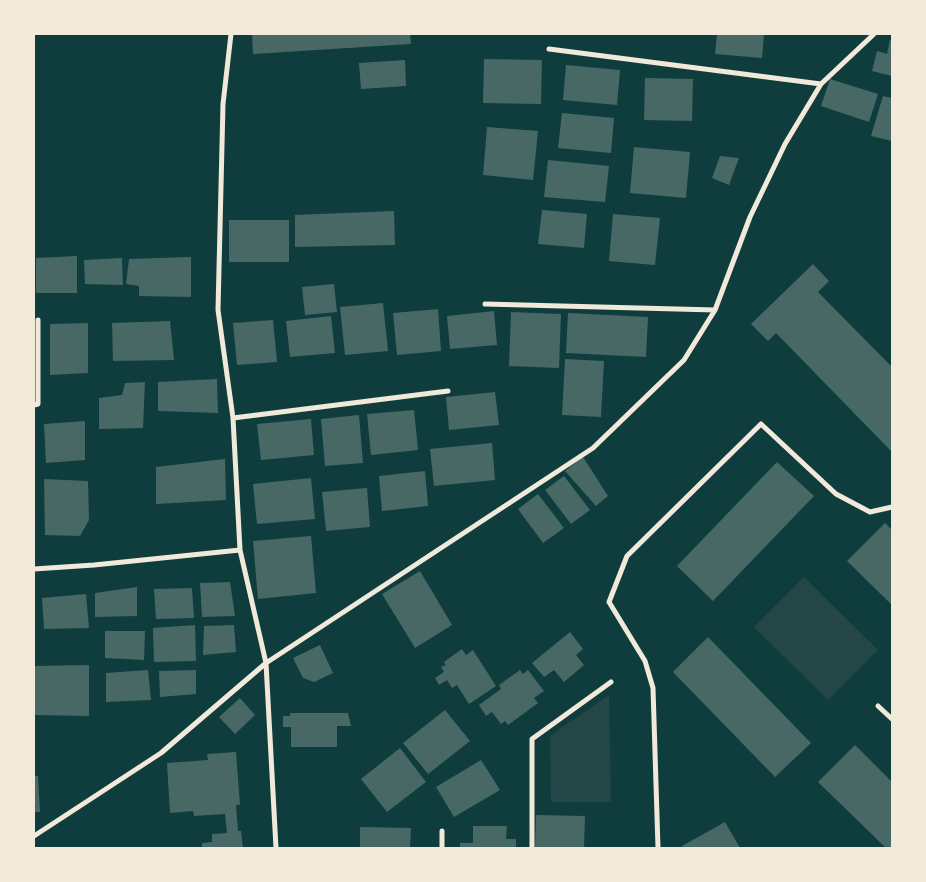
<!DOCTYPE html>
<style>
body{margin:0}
#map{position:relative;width:926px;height:882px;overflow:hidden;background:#0f3d3e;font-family:Inter,sans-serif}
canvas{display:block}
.frame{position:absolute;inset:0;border:35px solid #f1e9da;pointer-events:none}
</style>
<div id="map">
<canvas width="926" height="882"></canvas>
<div class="frame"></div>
</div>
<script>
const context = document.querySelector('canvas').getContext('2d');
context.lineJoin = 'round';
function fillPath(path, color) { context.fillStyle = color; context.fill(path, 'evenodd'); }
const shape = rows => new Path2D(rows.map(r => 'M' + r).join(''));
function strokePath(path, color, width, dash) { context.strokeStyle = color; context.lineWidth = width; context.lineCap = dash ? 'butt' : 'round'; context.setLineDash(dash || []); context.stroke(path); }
const green = shape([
 [804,577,878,650,828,700,754,627],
 [609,695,611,802,551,802,550,736]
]);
const building = shape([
 [252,34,410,34,411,44,253,54],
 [717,34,764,34,762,58,715,54],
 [890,40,892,40,892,76,872,71,877,51,887,54],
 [484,59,542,60,541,104,483,103],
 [405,60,406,86,361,89,359,63],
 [566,65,620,70,617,105,563,100],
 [645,78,693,79,692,121,644,120],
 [830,79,878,94,869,122,821,106],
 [883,96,892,98,892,141,871,136],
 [562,113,614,118,611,153,558,148],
 [487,127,538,131,533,180,483,175],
 [634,147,690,152,686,198,630,193],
 [720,156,739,158,729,185,712,178],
 [548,160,609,166,605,202,544,197],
 [542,210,587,214,584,248,538,244],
 [394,211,395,245,295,247,295,215],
 [613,214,660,218,655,265,609,261],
 [229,220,289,220,289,262,229,262],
 [77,256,77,293,36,293,36,258],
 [191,257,191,297,139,296,139,286,126,284,129,259],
 [122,258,123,285,85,284,84,260],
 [813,264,829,281,818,292,892,367,892,452,776,333,768,341,751,324],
 [334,284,337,312,305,315,302,287],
 [383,303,388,351,345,355,340,307],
 [438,309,441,351,397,355,393,313],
 [494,311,497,345,450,349,447,316],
 [511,312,561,314,559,368,509,366],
 [568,313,648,317,646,357,566,353],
 [331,316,335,353,290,357,286,321],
 [273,320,277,362,237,365,233,323],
 [170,321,174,360,113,361,112,323],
 [88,323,88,373,50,375,50,324],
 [565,359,604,361,601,417,562,415],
 [217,379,218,413,158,411,158,382],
 [145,382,143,428,99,429,99,398,122,395,125,383],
 [495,392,499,425,449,430,446,397],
 [414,410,418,450,371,455,367,414],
 [359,415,363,463,325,466,321,419],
 [311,419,314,455,261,460,257,424],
 [85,421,85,460,46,463,44,424],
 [492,443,495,480,434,486,430,449],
 [583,457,608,496,596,506,565,471],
 [225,459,226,500,156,504,156,467],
 [777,462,814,496,713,601,677,566],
 [425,471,428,506,382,511,379,476],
 [564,476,590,510,571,524,545,490],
 [311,478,315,519,257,524,253,484],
 [44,479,88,481,89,520,80,536,45,535],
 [367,488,370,527,326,531,322,492],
 [538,494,564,528,543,543,518,509],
 [885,523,892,530,892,605,847,561],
 [311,536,316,593,258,599,253,541],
 [420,571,452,625,415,648,382,594],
 [230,582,235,616,202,617,200,583],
 [137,587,137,616,95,617,95,593],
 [192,588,194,618,156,619,154,589],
 [86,594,89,628,44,629,42,598],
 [195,625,196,661,154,662,153,628],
 [234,625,236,652,203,655,204,626],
 [105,631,145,631,144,660,105,658],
 [570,632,583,649,576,655,584,665,564,682,554,670,544,677,532,663],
 [708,637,811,743,775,777,673,672],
 [320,645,333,673,314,682,303,678,293,658],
 [462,649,466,655,473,650,496,686,469,704,457,685,452,688,447,680,439,685,435,678,444,672,441,667,446,665,444,662],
 [89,665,89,716,34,715,34,666],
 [148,670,151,700,106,702,106,673],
 [196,670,196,694,160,697,159,671],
 [520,670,523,674,528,670,544,691,534,698,538,703,508,725,505,721,501,724,492,712,486,716,479,705,501,689,499,685],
 [240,698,255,715,235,734,219,717],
 [445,710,470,741,428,774,403,743],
 [290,713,348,713,351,726,337,726,337,747,291,747,291,727,283,727,283,716,290,716],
 [855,745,892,782,892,848,886,848,818,782],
 [400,748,426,782,387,812,361,779],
 [236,752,240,805,236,805,238,831,241,831,243,848,202,848,202,843,212,842,212,834,227,833,225,814,194,816,193,811,170,813,167,763,208,760,207,754],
 [481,760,500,790,454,817,436,787],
 [34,776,38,776,40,812,34,812],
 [536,815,585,816,584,848,535,848],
 [725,822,740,848,683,848,682,846],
 [473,826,507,826,506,839,516,839,516,848,460,848,460,843,473,843],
 [360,827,411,828,410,848,360,848]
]);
const minor = shape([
 [231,34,223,104,218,310,233,418],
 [549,49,821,84],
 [485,304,715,310],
 [34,405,38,404,38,320],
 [240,550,266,663,276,848],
 [34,569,94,565,240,550,233,418,448,391],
 [878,706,892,719],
 [34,836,161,753,266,663,593,448,684,360,715,310,750,217,785,144,821,84,874,34],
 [442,848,442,831],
 [532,848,532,739,611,682],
 [658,848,653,688,645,661,609,602,627,556,761,424,836,494,870,512,892,507]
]);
fillPath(green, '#244646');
fillPath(building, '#486865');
strokePath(minor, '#f1e9da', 5);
</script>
